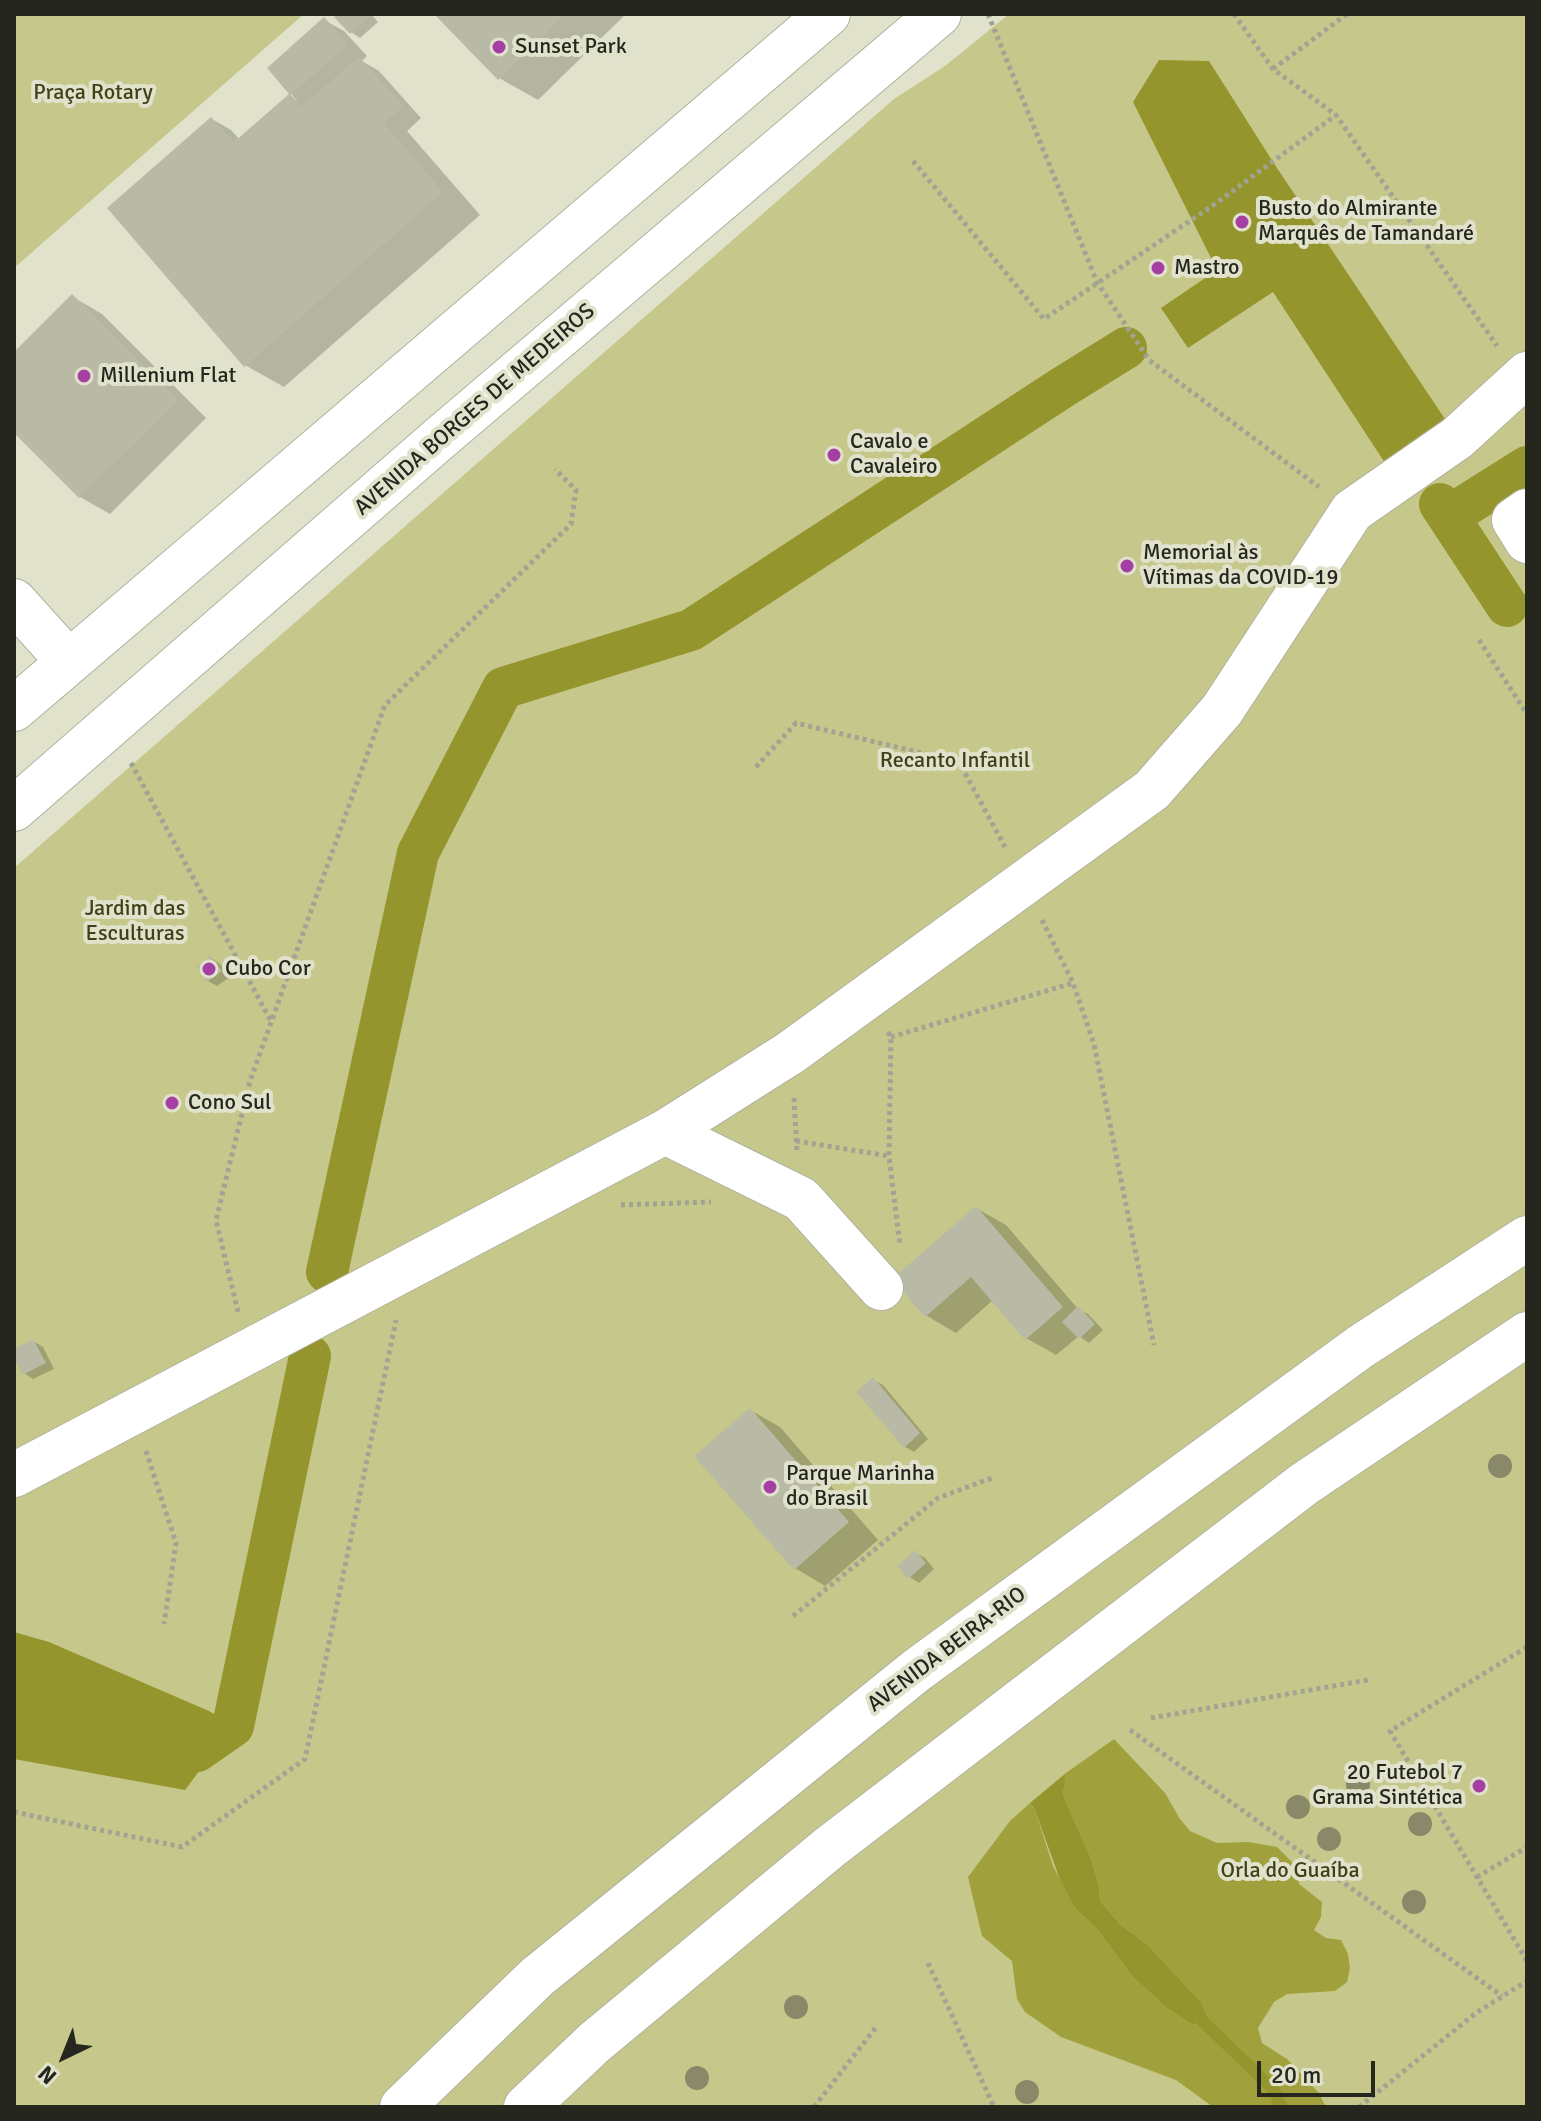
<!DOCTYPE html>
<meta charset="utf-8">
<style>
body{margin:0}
#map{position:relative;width:1541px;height:2121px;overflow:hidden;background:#e1e2cc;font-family:Signika,sans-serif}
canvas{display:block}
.frame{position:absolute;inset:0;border:16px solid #25261e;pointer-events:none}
.north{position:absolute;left:24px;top:2017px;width:80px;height:80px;-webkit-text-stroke:6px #e1e2cc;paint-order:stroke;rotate:223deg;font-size:22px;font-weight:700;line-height:32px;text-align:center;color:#25261e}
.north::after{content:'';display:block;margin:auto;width:28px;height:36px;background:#25261e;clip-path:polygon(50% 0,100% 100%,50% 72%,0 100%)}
.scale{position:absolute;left:1257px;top:2061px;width:118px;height:36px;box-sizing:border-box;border:4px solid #25261e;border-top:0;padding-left:10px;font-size:24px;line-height:28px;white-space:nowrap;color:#25261e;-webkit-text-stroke:6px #e1e2cc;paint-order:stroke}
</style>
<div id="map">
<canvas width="1541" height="2121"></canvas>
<div class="frame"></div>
<div class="north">N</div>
<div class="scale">20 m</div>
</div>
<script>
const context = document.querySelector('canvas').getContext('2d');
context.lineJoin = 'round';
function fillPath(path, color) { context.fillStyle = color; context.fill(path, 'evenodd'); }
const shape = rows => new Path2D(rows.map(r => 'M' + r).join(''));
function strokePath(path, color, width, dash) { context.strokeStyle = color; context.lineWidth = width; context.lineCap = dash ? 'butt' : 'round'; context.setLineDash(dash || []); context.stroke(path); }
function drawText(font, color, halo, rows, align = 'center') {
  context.font = font + ' Signika,sans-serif'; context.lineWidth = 8; context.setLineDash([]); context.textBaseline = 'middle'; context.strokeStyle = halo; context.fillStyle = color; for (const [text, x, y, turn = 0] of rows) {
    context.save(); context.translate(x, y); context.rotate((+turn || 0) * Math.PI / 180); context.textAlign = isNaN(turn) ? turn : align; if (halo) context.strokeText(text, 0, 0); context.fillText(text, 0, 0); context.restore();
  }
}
const green = shape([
 [14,14,304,14,14,268],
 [1009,14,1527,14,1527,2107,14,2107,14,868,894,99,945,66]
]);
const forest = shape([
 [1114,1739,1165,1793,1180,1819,1190,1831,1217,1843,1248,1842,1277,1847,1298,1868,1299,1884,1322,1902,1321,1917,1314,1930,1326,1938,1341,1940,1348,1954,1350,1968,1347,1982,1335,1991,1287,1994,1274,2002,1258,2028,1262,2043,1287,2059,1318,2092,1326,2107,1213,2107,1176,2080,1061,2037,1025,2012,1017,1999,1012,1961,982,1936,968,1877,1010,1821,1030,1803,1035,1810,1053,1866,1074,1907,1096,1928,1133,1977,1167,2008,1193,2025,1207,2018,1202,2003,1147,1944,1121,1925,1100,1901,1099,1886,1090,1856,1063,1795,1066,1773]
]);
const water = shape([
 [1159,60,1209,61,1275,165,1449,425,1387,466,1273,292,1188,348,1161,308,1217,270,1133,102],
 [14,1632,49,1642,209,1711,233,1726,185,1790,14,1759],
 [1066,1773,1063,1795,1090,1856,1099,1886,1100,1901,1121,1925,1147,1944,1202,2003,1207,2017,1193,2025,1167,2008,1133,1977,1096,1928,1074,1907,1060,1880,1035,1810,1030,1803]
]);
const shadow = shape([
 [340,14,371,14,378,22,360,38,351,32],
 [437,14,626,14,538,100,499,78],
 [324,20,344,31,367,56,362,61,379,71,421,118,407,131,480,215,284,387,245,365,212,119,231,130,240,140,290,96,297,101,270,68],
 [73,297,102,314,206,418,110,514,80,497,14,430,14,355],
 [211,958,220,964,230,977,217,986,208,981],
 [976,1208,1006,1225,1078,1309,1088,1314,1103,1330,1089,1343,1079,1336,1056,1355,1026,1338,993,1300,956,1333,927,1316,894,1279],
 [33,1341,43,1347,54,1369,33,1379,24,1373,14,1354,14,1351],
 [873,1380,883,1385,928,1439,914,1452,905,1447],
 [750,1410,780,1427,878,1540,825,1586,795,1568],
 [915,1552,925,1558,934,1569,919,1583,910,1577]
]);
const stream = shape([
 [1190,2009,1274,2090,1281,2107]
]);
const canal = shape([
 [1440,504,1507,606],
 [1449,516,1527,467],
 [327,1272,418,853,503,688,691,630,1063,387,1126,348],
 [184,1747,197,1751,233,1726,310,1356]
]);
const building = shape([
 [337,14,368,14,370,16,350,34,334,17],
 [434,14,565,14,498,80],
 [324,17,348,44,291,95,301,107,359,57,403,106,384,123,443,192,244,367,107,208,211,117,234,142,289,94,267,68],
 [72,294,178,400,79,498,14,433,14,352],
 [210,956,222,971,207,982,196,967],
 [976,1206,1063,1307,1025,1340,971,1277,925,1317,892,1279],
 [1078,1306,1095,1324,1079,1339,1062,1322],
 [33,1339,46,1363,22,1375,14,1358,14,1349],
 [873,1377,920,1433,904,1448,856,1392],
 [750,1408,849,1522,794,1570,694,1456],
 [915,1550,926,1563,908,1579,897,1566]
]);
const path = shape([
 [988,14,1097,282,1149,360,1319,487],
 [1234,14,1273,69,1336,115,1497,346],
 [1273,69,1347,14],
 [913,161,1044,319,1215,204,1336,115],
 [1479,640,1527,714],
 [131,763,271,1021],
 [756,767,796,723,959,762,1005,847],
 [1042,920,1073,983,1094,1044,1154,1345],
 [888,1032,891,1037,889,1156,900,1245],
 [891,1037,1073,983],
 [794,1098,797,1152],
 [796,1141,889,1156],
 [621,1205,711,1202],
 [238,1312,216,1220,250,1081,385,705,571,524,576,490,555,469],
 [146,1451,176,1543,164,1624],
 [793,1616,938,1498,992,1478],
 [1527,1647,1390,1731,1527,1961],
 [1151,1718,1368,1680],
 [1130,1730,1502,1996],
 [14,1812,182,1847,305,1759,396,1320],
 [1477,1877,1527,1847],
 [928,1963,994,2107],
 [814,2107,877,2026],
 [1359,2107,1476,2013,1527,1981]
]);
const minor = shape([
 [1527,511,1514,520,1527,541],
 [14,601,68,661],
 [665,1132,801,1199,881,1288],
 [14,1475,665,1132,790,1053,1152,790,1222,710,1352,511,1457,438,1527,374]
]);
const major = shape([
 [14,709,828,14],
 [14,809,440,438,939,14],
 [402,2107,537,1977,917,1670,1360,1347,1527,1238],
 [526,2107,595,2042,830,1847,1304,1484,1527,1334]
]);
const trees = [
 [1500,1466],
 [1358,1785],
 [1298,1807],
 [1420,1824],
 [1329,1839],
 [1414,1902],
 [796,2007],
 [697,2078],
 [1027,2092]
];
const markers = [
 [499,47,8,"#a53fa3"],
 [1242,222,8,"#a53fa3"],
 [1158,268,8,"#a53fa3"],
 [84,376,8,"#a53fa3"],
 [834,455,8,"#a53fa3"],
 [1127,566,8,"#a53fa3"],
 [209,969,8,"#a53fa3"],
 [172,1103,8,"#a53fa3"],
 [770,1487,8,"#a53fa3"],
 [1479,1786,8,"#a53fa3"]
];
const poiNames = [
 ["Sunset Park",515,47],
 ["Busto do Almirante",1258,209],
 ["Marquês de Tamandaré",1258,234],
 ["Mastro",1174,268],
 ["Millenium Flat",100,376],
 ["Cavalo e",850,442],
 ["Cavaleiro",850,467],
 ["Memorial às",1143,553],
 ["Vítimas da COVID-19",1143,578],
 ["Cubo Cor",225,969],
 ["Cono Sul",188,1103],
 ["Parque Marinha",786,1474],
 ["do Brasil",786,1499],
 ["20 Futebol 7",1463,1773,"right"],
 ["Grama Sintética",1463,1798,"right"]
];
const parkNames = [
 ["Praça Rotary",93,93],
 ["Recanto Infantil",955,761],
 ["Jardim das",135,909],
 ["Esculturas",135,934],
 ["Orla do Guaíba",1290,1871]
];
const streetNames = [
 ["AVENIDA BORGES DE MEDEIROS",475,410,-41],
 ["AVENIDA BEIRA-RIO",947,1650,-37]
];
fillPath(green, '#c6c88b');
fillPath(forest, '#a0a13c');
fillPath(water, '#95952e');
fillPath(shadow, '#0003');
strokePath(stream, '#95952e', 12);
strokePath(canal, '#95952e', 42);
fillPath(building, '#b9baa5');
strokePath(minor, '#b1b29d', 46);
strokePath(major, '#b1b29d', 46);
strokePath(path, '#a2a392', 5, [4, 4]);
strokePath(minor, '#fff', 44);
strokePath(major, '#fff', 44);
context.fillStyle = '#898969';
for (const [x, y] of trees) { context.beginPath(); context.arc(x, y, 12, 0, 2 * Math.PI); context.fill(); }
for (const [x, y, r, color] of markers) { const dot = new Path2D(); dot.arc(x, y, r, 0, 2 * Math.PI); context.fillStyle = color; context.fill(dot); strokePath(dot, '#e1e2cc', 3); }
drawText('22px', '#25261e', '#e1e2cc', poiNames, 'left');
drawText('22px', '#414118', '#e1e2cc', parkNames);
drawText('22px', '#25261e', '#e1e2cc', streetNames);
</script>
